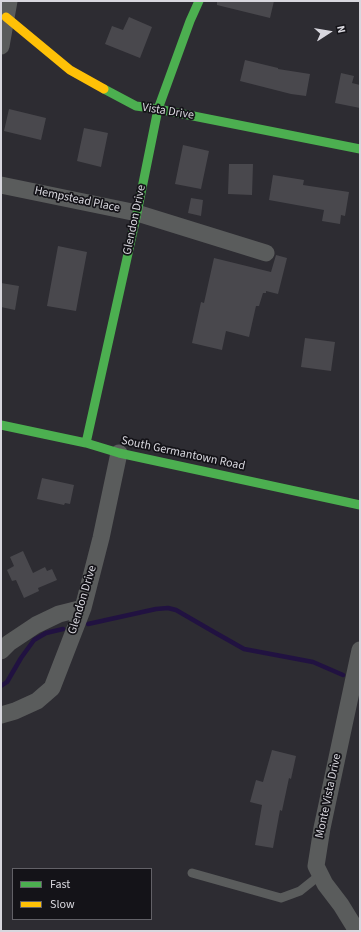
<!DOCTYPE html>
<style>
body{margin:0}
#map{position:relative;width:361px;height:932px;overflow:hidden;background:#2d2c32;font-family:"Source Sans 3",sans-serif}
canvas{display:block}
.frame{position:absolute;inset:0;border:2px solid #d8d7de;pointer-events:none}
.legend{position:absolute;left:12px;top:868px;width:140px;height:52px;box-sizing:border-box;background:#141318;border:1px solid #626167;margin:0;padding:5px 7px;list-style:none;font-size:12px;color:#d8d7de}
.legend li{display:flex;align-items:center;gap:8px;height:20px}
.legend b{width:20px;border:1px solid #626167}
.north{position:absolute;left:309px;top:12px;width:40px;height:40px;-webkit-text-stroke:3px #141318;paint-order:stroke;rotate:78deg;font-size:11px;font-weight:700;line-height:16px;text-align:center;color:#d8d7de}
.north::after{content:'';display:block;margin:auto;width:14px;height:18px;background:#d8d7de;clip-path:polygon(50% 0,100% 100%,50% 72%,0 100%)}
</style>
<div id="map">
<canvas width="361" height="932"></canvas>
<div class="frame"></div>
<ul class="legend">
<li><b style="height:5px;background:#4caf50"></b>Fast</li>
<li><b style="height:5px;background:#ffc107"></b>Slow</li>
</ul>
<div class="north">N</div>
</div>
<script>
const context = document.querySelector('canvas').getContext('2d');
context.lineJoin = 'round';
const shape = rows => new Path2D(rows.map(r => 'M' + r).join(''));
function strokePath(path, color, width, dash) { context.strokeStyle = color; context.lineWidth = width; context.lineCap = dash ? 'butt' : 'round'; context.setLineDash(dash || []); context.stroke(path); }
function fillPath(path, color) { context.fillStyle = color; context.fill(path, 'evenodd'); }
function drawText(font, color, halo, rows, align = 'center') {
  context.font = font + ' "Source Sans 3",sans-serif'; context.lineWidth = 3.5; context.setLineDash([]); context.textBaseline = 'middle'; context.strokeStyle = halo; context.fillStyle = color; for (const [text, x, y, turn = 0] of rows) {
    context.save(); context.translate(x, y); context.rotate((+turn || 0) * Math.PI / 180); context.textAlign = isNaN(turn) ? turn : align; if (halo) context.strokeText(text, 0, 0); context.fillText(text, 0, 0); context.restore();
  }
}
const stream = shape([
 [88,624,156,609,168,608,176,610,214,632,244,649,313,662,343,675],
 [1,686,7,682,21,658,34,640,46,633,63,629]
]);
const building = shape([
 [217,1,274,1,270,18,217,5],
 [129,17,152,27,140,58,105,44,112,26,123,30],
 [245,60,278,68,278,69,310,74,306,96,291,94,240,81],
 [341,73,354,76,352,83,360,85,360,108,335,103],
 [9,109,46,118,41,140,4,131],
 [84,128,108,133,101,167,77,161],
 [183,145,209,151,201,189,175,184],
 [229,164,253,164,252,195,228,194],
 [273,175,304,180,303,185,349,192,345,216,341,215,340,224,322,221,324,210,269,200],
 [191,198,203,200,201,216,188,213],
 [58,246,87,252,76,311,47,306],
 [276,255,287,258,278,294,266,291,266,293,263,293,259,306,256,306,249,337,226,331,222,350,192,343,201,302,204,303,214,258,271,272],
 [1,283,19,286,15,310,1,307],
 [305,338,335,342,331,371,301,367],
 [42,478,74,485,70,504,65,503,64,505,37,499],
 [23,551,33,573,45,567,47,571,52,569,57,580,38,588,39,591,24,598,16,580,12,581,7,570,14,566,10,557],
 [272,750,296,756,291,779,289,778,282,811,280,810,273,848,255,845,262,805,250,802,256,780,263,782]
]);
const lane = shape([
 [192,873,281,898,300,891,320,875]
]);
const street = shape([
 [1,46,9,1],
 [1,185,137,213,266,253],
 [1,651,9,643,36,625,59,614,83,608],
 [1,715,15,711,37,701,52,688,83,608,101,538,119,453],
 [357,931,341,905,325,884,316,866,322,828,360,650]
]);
const fast = shape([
 [104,89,136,106,158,109,360,149],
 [1,425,86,443,119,453,360,505],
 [86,443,137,213,158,109,190,21,199,1]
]);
const slow = shape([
 [6,17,70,70,104,89]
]);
const streetNames = [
 ["Vista Drive",168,112,9],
 ["Hempstead Place",77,200,12],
 ["Glendon Drive",135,220,-78],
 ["South Germantown Road",183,454,12],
 ["Glendon Drive",83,600,-73],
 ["Monte Vista Drive",329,796,-78]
];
strokePath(stream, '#211241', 4.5);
fillPath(building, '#49484d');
strokePath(lane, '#5a5c5c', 9);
strokePath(street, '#5a5c5c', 17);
strokePath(fast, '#4caf50', 9);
strokePath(slow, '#ffc107', 9);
drawText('12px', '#d8d7de', '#141318', streetNames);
</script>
